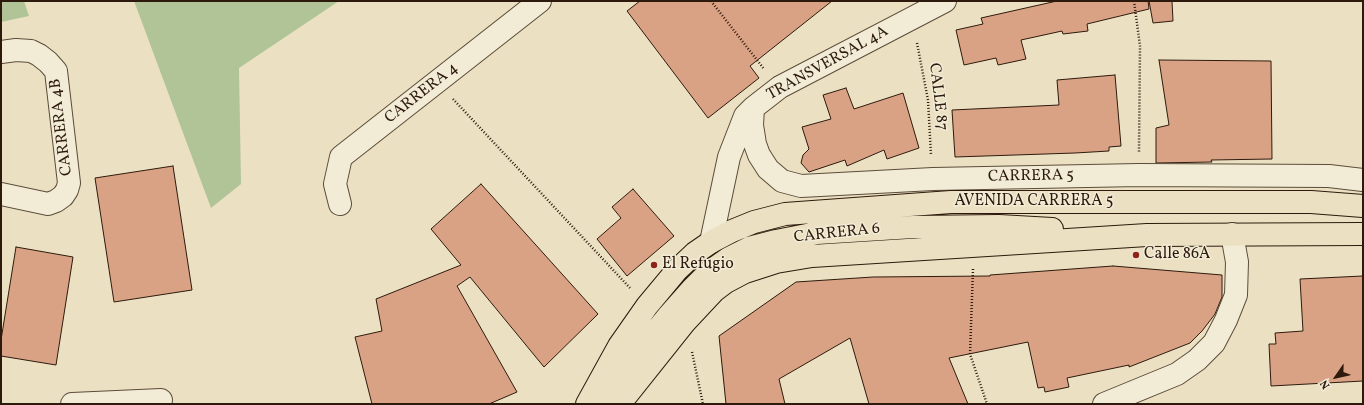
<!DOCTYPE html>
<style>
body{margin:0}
#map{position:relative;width:1364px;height:405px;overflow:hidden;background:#ebe1c2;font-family:Vollkorn,serif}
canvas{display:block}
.frame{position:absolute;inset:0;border:2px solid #2d1a0d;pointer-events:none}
.north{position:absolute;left:1316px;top:357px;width:40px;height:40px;-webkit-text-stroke:3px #f2ecd7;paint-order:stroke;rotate:236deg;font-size:11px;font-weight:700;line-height:16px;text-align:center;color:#2d1a0d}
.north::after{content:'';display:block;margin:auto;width:14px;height:18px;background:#2d1a0d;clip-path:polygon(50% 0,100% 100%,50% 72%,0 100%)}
</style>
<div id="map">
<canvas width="1364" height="405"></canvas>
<div class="frame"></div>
<div class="north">N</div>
</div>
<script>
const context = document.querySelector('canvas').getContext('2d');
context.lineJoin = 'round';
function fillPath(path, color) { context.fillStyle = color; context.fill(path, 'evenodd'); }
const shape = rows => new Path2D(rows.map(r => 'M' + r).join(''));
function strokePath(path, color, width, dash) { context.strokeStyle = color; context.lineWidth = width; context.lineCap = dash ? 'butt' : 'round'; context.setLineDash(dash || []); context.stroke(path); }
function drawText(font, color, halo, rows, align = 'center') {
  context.font = font + ' Vollkorn,serif'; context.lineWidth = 3; context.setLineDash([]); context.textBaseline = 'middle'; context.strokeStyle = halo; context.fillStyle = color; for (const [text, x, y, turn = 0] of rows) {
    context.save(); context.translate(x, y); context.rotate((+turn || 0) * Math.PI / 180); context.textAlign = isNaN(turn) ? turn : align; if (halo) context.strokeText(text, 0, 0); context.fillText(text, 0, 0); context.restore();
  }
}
const green = shape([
 [1,1,24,1,29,16,1,22],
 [134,1,339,1,239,68,241,184,211,208]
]);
const building = shape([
 [640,1,832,1,750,66,759,78,708,118,627,11,640,1],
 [1057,1,1148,1,1149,9,1087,24,1088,31,1063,34,1062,31,1021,40,1026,59,998,65,996,58,964,65,956,30,983,24,981,18,1057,1],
 [1149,1,1172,1,1173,21,1153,23,1149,1],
 [1159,60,1271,61,1272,159,1211,160,1212,162,1156,163,1156,128,1169,125,1159,60],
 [1115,75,1121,146,1109,147,1109,151,1075,153,955,157,952,110,1059,105,1057,80,1115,75],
 [846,88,854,109,903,93,919,148,887,159,884,150,847,166,845,160,809,172,801,163,803,155,809,149,802,127,831,119,823,95,846,88],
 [173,166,192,290,114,302,95,178,173,166],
 [481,184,598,314,544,367,470,277,457,286,517,392,489,404,372,404,355,337,382,331,376,299,461,265,431,229,481,184],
 [633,189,674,236,627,276,597,239,621,218,612,207,633,189],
 [16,247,73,257,56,365,1,356,1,340,16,247],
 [1113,266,1222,275,1222,297,1215,314,1202,331,1190,343,1129,367,1129,365,1067,378,1069,387,1045,392,1044,387,1038,388,1028,342,949,358,968,404,869,404,850,338,779,379,785,404,726,404,719,336,796,282,873,277,990,276,990,275,1113,266],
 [1363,276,1363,381,1271,386,1269,344,1276,344,1275,333,1303,331,1300,279,1363,276]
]);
const path = shape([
 [711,1,764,69],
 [1134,1,1140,46,1139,152],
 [917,43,928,100,931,155],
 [453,99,630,288],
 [973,269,970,354,987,404],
 [692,352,703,404]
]);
const minor = shape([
 [1,52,16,50,31,51,39,55,48,62,56,71,69,183,67,190,63,196,56,201,48,204,1,194],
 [753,108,752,125,755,144,759,155,768,169,782,181,801,186,933,179,1139,175,1329,176,1363,180],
 [340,204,335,184,341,157,540,1],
 [711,242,729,157,745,116,753,108,780,87,945,1],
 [72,404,161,400],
 [1104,404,1177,374,1197,360,1214,343,1226,320,1236,295,1237,262,1232,234]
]);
const major = shape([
 [604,395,669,315,692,289,709,272,729,258,749,248,776,241,817,233,913,227,999,226,1052,229],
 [622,401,685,322,714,291,726,282,745,272,776,262,812,256,1147,235,1363,234],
 [587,404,619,346,647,306,677,270,695,253,711,242,732,231,754,222,785,214,951,202,1311,202,1363,206]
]);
const markers = [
 [1136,255,4,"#8f2418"],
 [654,265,4,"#8f2418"]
];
const streetNames = [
 ["TRANSVERSAL 4A",828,64,-29],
 ["CARRERA 4",422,94,-38],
 ["CALLE 87",937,97,83],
 ["CARRERA 4B",62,127,-97],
 ["CARRERA 5",1031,177,-1],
 ["AVENIDA CARRERA 5",1034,202],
 ["CARRERA 6",837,234,-6]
];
const poiNames = [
 ["Calle 86A",1144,255],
 ["El Refugio",662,265]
];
fillPath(green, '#b1c498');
fillPath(building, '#daa284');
strokePath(building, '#2d1a0d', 1);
strokePath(minor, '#5c4c3a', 24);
strokePath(major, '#2d1a0d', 24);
strokePath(path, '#2d1a0d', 2.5, [1, 2]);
strokePath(minor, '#f2ecd7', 22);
strokePath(major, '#ebe1c2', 22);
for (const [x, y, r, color] of markers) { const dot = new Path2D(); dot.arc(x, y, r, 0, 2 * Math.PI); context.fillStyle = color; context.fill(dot); strokePath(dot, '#f2ecd7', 1.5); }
drawText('16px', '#2d1a0d', '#f2ecd7', streetNames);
drawText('16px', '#2d1a0d', '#f2ecd7', poiNames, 'left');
</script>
